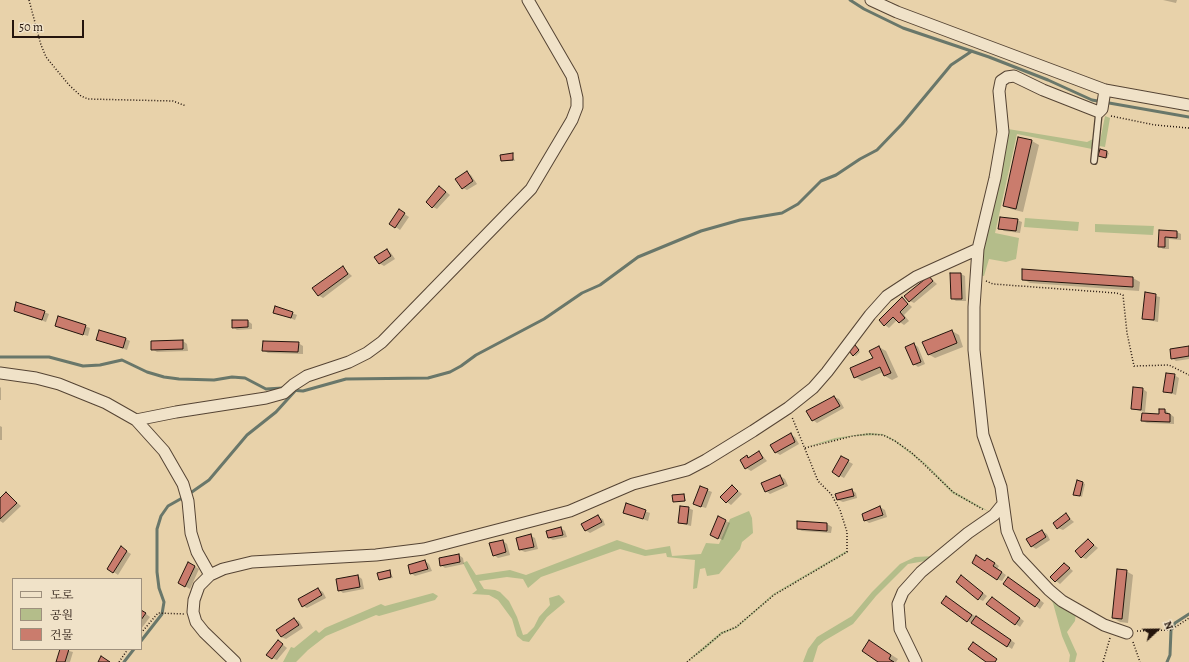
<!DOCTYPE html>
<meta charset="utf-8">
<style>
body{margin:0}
#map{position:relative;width:1189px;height:662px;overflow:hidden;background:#e8d2aa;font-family:Alegreya,"Noto Serif KR",serif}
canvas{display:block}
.legend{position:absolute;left:12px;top:578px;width:130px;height:72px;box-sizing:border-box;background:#f0e2c8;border:1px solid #9e907d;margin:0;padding:5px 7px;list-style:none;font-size:12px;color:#24150d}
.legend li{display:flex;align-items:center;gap:8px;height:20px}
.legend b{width:20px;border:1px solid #9e907d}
.north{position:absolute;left:1137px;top:610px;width:40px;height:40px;-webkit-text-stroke:3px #f0e2c8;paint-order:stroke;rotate:68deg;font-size:11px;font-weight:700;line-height:16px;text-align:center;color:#24150d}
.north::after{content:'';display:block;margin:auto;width:14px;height:18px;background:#24150d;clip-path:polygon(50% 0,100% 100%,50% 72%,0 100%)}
.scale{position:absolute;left:12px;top:20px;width:72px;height:18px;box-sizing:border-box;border:2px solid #24150d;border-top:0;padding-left:5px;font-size:12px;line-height:14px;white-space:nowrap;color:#24150d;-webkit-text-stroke:3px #f0e2c8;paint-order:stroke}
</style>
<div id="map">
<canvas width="1189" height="662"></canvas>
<ul class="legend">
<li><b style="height:5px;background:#f0e2c8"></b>도로</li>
<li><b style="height:11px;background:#b4bd8a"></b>공원</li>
<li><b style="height:11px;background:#ca7c6d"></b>건물</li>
</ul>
<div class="north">N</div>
<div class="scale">50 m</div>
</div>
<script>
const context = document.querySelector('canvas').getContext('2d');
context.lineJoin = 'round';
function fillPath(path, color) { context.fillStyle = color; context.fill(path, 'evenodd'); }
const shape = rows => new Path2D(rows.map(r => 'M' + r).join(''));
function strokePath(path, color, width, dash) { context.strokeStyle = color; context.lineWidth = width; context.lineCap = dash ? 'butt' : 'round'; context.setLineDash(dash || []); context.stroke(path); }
const green = shape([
 [1105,116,1110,118,1105,147,1099,146],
 [1008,129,1087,142,1093,139,1092,149,1017,134,995,233,1019,238,1016,259,1006,262,989,259,984,276,978,275,982,250,1008,139],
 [1025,218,1079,222,1078,231,1024,227],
 [1095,224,1154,226,1153,235,1095,232],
 [869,433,883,434,895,440,925,463,953,491,990,512,976,506,952,493,924,464,894,441,883,435,853,436,806,447,835,438],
 [749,511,752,518,753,533,742,542,740,549,719,574,707,576,705,568,700,569,697,588,693,589,695,560,667,557,666,553,645,556,620,549,541,577,528,588,523,579,507,577,479,581,484,589,495,590,500,592,509,601,517,617,523,635,527,634,534,627,539,617,550,605,549,598,559,595,563,599,565,602,547,617,529,642,523,641,517,636,512,619,498,600,489,595,472,594,477,590,463,563,467,561,476,575,510,570,526,575,617,540,646,550,670,546,672,556,701,554,706,543,719,544,730,519],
 [846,551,848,552,774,595,737,628,722,634,704,650,686,662,721,632,736,627,773,594],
 [935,556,931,560,908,564,876,596,853,624,824,641,818,646,813,662,803,662,808,649,817,637,852,616,872,592,900,564,915,557],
 [433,593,438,596,435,600,379,616,376,615,326,636,308,650,296,662,283,662,291,647,294,648,316,630,319,633,325,628,381,604,385,606],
 [1048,596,1076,612,1075,621,1067,632,1077,654,1075,662,1069,662,1070,655,1062,636,1053,603]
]);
const shadow = shape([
 [1163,0,1177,0,1176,3],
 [1032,141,1039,145,1023,212,1011,209,1004,205],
 [1107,152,1109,153,1107,158,1101,156],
 [512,154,515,161,502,161],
 [467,173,471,175,477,184,467,190,463,188],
 [444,190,450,195,437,209,433,207],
 [403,213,409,217,400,230,390,223],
 [1017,220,1022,222,1020,233,1004,231,999,228],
 [1160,231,1177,232,1181,234,1181,240,1169,239,1169,249,1163,249,1159,246],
 [387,250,391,253,395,259,384,266,379,263],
 [343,268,352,276,323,298,318,295],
 [1023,270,1133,278,1140,282,1139,291,1030,283,1023,279],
 [961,274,965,276,966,301,956,301,952,298],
 [929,277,937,284,914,303,910,301],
 [1146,294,1160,297,1158,322,1143,319],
 [903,299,912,307,904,315,909,321,904,325,897,320,889,328,885,325],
 [15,311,44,312,49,314,46,322],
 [274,312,292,313,297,315,295,320],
 [59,317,90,328,88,336,61,328],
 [248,321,252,324,252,329,237,330,233,327],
 [952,331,959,335,963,347,935,358,928,354],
 [126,339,130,341,127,350,97,340],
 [183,341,187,344,188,351,157,352,152,349],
 [298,343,303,346,303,354,268,353,263,350],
 [914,344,918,347,925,364,918,367,914,364],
 [879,347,886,351,898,377,892,380,885,376,883,372,862,381,855,377,874,359],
 [1189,347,1189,359,1176,361,1172,358],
 [857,348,860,352,856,356,854,355],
 [1174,375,1179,378,1176,395,1164,391],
 [0,387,1,388,1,400,0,400],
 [1143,389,1147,392,1145,412,1132,409],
 [834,397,839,399,844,408,817,423,813,420],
 [1160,410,1165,410,1174,417,1174,424,1147,423,1142,421,1160,415],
 [0,426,2,427,2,440,0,440],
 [791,435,795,437,799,444,780,455,775,452],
 [759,452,767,461,751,471,746,468,741,460,747,456,750,458],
 [842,458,853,464,844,478,833,472],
 [780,476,785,479,788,486,770,494,766,491],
 [1083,483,1085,484,1082,497,1074,494],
 [732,486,742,494,731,505,727,502],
 [707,490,712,492,706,508,699,506],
 [852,490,856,493,857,498,843,502,838,500,837,495],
 [6,493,21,506,3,523,0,521,0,499],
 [684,495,686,501,674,501],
 [626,504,650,513,648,521,624,512],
 [880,507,885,510,887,517,869,523,865,520,863,514],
 [688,508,693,510,691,526,679,523],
 [1066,515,1074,522,1063,530,1058,528],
 [598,517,603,519,605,525,590,533,585,530],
 [726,521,730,523,723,540,715,537],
 [798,522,827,524,832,527,831,533,802,531,798,529],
 [561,528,565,531,567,537,553,540,549,538],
 [1042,531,1047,534,1050,540,1036,549,1031,546],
 [531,536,535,538,538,549,525,552,520,550,517,539],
 [1088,540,1098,548,1086,559,1081,557],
 [503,541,507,544,510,555,498,558,494,555],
 [121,548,131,554,118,575,108,568],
 [459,555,463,558,464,564,445,568,441,565],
 [425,561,429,564,432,571,415,576,411,573],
 [992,561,999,566,997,569,1006,575,1002,581,997,579,985,562],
 [189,563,199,569,190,589,183,585],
 [1065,564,1073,571,1060,584,1051,577],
 [390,571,393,578,379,580],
 [1126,571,1133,575,1128,623,1120,622,1113,618],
 [358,576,362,579,364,589,343,593,339,590],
 [961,576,987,596,983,601,979,599],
 [1013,581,1044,603,1040,609,1036,606],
 [318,589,323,592,326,598,307,608,303,606],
 [951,600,1015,643,1012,649,968,621,943,603],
 [996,601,1024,621,1020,627,988,604],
 [141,610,150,617,141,629],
 [294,619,299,621,303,628,286,639,281,637],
 [282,644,287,648,277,660,272,658],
 [876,645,898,659,896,662,880,662],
 [61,649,73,652,70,662,59,662]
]);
const stream = shape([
 [850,0,864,9,903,28,989,57,1048,80,1092,100,1189,117],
 [0,357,49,357,83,366,100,365,122,360,147,372,164,377,179,379,214,380,232,377,245,378,266,389,283,388],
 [290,390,303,391,346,379,428,378,450,372,461,366,476,355,544,319,582,293,600,285,638,257,701,231,740,220,782,213,798,204,821,181,836,175,860,159,877,150,902,124,951,65,972,51],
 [189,494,209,480,247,435,276,412,295,391],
 [141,641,162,614,164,602,159,588,157,572,157,529,161,516,168,506,184,497],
 [124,662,134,649],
 [1167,662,1170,655,1171,630,1175,623,1189,614]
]);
const building = shape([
 [1018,137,1032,140,1016,209,1003,206,1018,137],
 [1100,149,1107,151,1106,158,1098,156,1100,149],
 [513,153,513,160,501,161,500,155,513,153],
 [467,171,473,181,462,189,455,179,467,171],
 [439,186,446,192,432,208,426,202,439,186],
 [399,209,405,213,395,228,389,224,399,209],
 [1000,217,1018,219,1016,231,998,229,1000,217],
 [1159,230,1177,231,1177,238,1165,237,1165,247,1158,247,1159,230],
 [387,249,391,256,379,264,374,257,387,249],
 [343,266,348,274,318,296,312,288,343,266],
 [1022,269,1133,277,1133,287,1022,280,1022,269],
 [950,273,961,273,962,299,951,299,950,273],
 [929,276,933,281,909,302,904,296,929,276],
 [1145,292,1156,294,1154,320,1142,319,1145,292],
 [902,297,908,304,900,312,905,318,899,323,893,317,884,326,879,320,902,297],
 [16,302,45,311,42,320,14,311,16,302],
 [275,306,293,312,291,318,273,313,275,306],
 [58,316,86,325,83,335,55,326,58,316],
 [232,320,248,320,248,327,232,328,232,320],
 [99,330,126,338,123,348,96,340,99,330],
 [952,330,957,343,928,355,922,342,952,330],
 [183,340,183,349,151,350,151,341,183,340],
 [263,341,299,342,298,352,262,351,263,341],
 [914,343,921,362,913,365,905,347,914,343],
 [855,345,859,350,853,356,849,351,855,345],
 [879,346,891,373,884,376,880,367,854,378,850,368,873,358,869,351,879,346],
 [1189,346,1189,356,1171,359,1170,349,1189,346],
 [1166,373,1175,374,1172,393,1163,392,1166,373],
 [1133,387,1143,388,1141,410,1131,409,1133,387],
 [834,396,840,406,812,421,806,411,834,396],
 [1159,409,1165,409,1165,413,1170,414,1170,422,1141,421,1142,413,1159,414,1159,409],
 [791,433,795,442,775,453,770,445,791,433],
 [759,451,763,458,745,469,740,460,747,455,748,458,759,451],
 [841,456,849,460,839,477,832,472,841,456],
 [780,475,784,484,765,492,761,483,780,475],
 [1077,480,1083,482,1080,496,1073,495,1077,480],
 [732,485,738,491,726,503,720,497,732,485],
 [700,486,708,489,701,507,693,504,700,486],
 [852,489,854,496,837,500,835,494,852,489],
 [6,492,17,503,0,519,0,498,6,492],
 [684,494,685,501,673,502,672,495,684,494],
 [626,503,646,510,643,519,623,513,626,503],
 [680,506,689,507,687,524,678,523,680,506],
 [880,506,883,515,864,521,862,514,880,506],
 [1066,513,1070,519,1057,529,1053,523,1066,513],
 [598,515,602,522,585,531,581,524,598,515],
 [718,516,726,520,718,539,710,535,718,516],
 [797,521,827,523,827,531,797,529,797,521],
 [561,527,563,535,548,538,546,531,561,527],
 [1042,530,1046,537,1031,547,1026,539,1042,530],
 [531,534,534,547,519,550,516,538,531,534],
 [1088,539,1094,545,1081,558,1075,551,1088,539],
 [503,540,506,552,493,556,489,543,503,540],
 [121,546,127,551,113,573,107,569,121,546],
 [459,554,460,562,440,566,439,558,459,554],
 [976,555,985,561,987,558,995,563,993,566,1002,572,997,580,972,563,976,555],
 [425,560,428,569,410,574,408,565,425,560],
 [188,562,195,566,185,587,178,583,188,562],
 [1064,563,1070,568,1055,582,1050,577,1064,563],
 [1117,569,1127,570,1122,619,1112,618,1117,569],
 [390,570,391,577,379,580,377,573,390,570],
 [358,575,360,587,338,591,336,579,358,575],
 [961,575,983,593,978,600,956,582,961,575],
 [1008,577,1040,600,1035,607,1003,584,1008,577],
 [318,588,322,595,302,607,298,599,318,588],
 [946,596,972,615,967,622,941,603,946,596],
 [992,597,1020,618,1015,625,986,604,992,597],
 [141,610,146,613,141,620,141,610],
 [976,616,1011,640,1007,647,971,623,976,616],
 [294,618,299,625,281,637,276,630,294,618],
 [278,640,283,644,272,659,266,655,278,640],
 [869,640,891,655,889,659,894,662,878,662,862,651,869,640],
 [973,642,997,659,995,662,986,662,968,649,973,642],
 [60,649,69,649,65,662,56,662,60,649],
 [101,656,110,662,98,662,101,656]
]);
const path = shape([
 [29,0,41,45,46,57,69,85,81,96,88,99,173,101,186,106],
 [1111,116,1155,125,1189,128],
 [986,281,993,284,1116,293,1123,295,1127,333,1134,366,1169,365,1189,375],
 [805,448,853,436,869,434,883,435,895,441,912,453,953,492,984,510],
 [1137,631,1171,630,1189,618],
 [141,633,158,613,184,614],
 [1133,642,1140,662],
 [119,662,128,649],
 [687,662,722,633,736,627,774,595,847,552,847,532,840,510,831,494,818,481,792,417],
 [1103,662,1110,638]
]);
const lane = shape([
 [1094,161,1099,112]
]);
const street = shape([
 [871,0,897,12,1105,90,1189,105],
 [1105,90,1102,109,1099,112,1043,90,1014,76,1007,77,1001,81,999,91,1003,132,995,178,978,249,974,307,974,350,983,435,1001,487,1007,531,1018,557,1049,590,1062,601,1104,625,1127,633],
 [0,373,36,378,59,384,106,403,136,420,164,451,183,484,188,501,191,533,197,552,210,575],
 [136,420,176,412,266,398,284,393,293,385,307,376,349,362,367,353,382,342,419,304,531,189,572,120,577,107,577,98,572,76,528,0],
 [235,662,204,632,196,622,193,612,194,600,199,586,210,575,223,569,252,562,376,555,424,549,570,511,633,484,687,470,706,460,753,431,788,408,813,388,827,372,870,315,887,296,916,277,978,249],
 [916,662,900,629,898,604,903,592,921,572,968,533,994,515,1003,504]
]);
fillPath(green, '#b4bd8a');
fillPath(shadow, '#0003');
strokePath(stream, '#69776a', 3);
fillPath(building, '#ca7c6d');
strokePath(building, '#24150d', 1);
strokePath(lane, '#554434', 8);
strokePath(street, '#554434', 13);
strokePath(path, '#24150d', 1.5, [1, 2]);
strokePath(lane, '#f0e2c8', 5.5);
strokePath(street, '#f0e2c8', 11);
</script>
